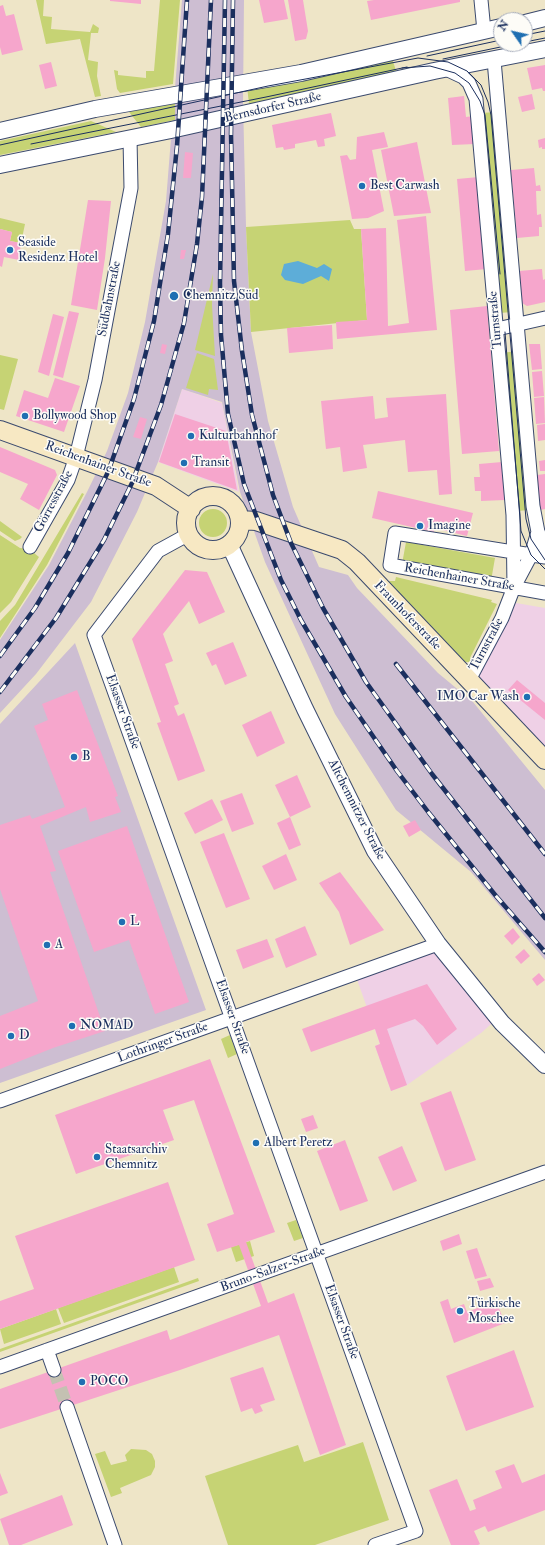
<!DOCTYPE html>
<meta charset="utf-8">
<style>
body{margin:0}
#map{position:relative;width:545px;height:1545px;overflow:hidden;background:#eee5c7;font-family:"IM FELL Double Pica",serif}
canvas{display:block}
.north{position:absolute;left:493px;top:12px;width:40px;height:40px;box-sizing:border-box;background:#fdfcf7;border:1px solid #a3aaba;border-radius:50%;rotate:304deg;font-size:11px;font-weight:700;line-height:16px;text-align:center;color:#1b2f5e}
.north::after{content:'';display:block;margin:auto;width:14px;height:18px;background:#1f6fb2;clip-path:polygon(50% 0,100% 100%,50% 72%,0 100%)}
</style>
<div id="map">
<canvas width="545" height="1545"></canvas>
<div class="north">N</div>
</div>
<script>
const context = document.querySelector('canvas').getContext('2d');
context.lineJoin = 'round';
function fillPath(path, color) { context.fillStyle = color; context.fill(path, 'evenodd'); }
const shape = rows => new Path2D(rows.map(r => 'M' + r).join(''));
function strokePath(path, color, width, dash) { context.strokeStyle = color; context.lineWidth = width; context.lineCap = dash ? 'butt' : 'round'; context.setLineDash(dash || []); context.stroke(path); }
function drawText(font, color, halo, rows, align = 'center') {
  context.font = font + ' "IM FELL Double Pica",serif'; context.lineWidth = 3; context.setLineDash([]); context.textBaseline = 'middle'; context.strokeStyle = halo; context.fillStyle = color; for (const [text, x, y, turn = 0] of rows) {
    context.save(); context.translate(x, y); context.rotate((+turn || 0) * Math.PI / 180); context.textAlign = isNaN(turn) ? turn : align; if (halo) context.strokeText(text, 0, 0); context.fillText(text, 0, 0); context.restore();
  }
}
const built = shape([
 [182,389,222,403,239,492,158,462],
 [516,603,545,608,545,760,469,680,502,618],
 [438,944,498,1018,481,1033,407,1085,391,1091,375,1046,380,1044,355,974]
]);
const industrial = shape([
 [182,0,244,0,243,101,246,227,251,332,268,421,293,507,319,567,348,575,357,588,438,673,473,702,545,790,545,960,471,872,396,810,335,714,265,562,240,492,222,402,182,389,158,462,137,512,91,602,36,674,0,713,0,640,49,565,87,492,107,451,128,393,145,322,166,201],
 [75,643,206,1010,0,1083,0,724]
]);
const green = shape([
 [36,0,44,0,43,16,52,17,51,29,90,32,93,24,99,28,98,33,91,33,88,60,98,62,97,76,101,96,95,97,80,39,46,44],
 [160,0,180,0,173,84,120,93,117,89,114,70,118,71,118,75,146,78,146,71,154,71],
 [392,58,397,74,249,104,247,86],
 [175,102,175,120,141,127,129,112],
 [496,112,513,312,499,313,481,113],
 [91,121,116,132,0,155,0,141],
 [0,218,25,224,21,243,10,241,12,232,0,229],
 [350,220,354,229,361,229,367,320,251,332,246,227],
 [213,274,212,305,215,356,195,350],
 [516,351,530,510,516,511,502,353],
 [197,353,214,359,218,390,209,389,208,395,186,388],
 [0,355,18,359,4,410,0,409],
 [82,493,84,494,47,565,0,638,0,621,15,605],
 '199 523a14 14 0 1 1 28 0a14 14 0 1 1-28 0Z',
 [0,521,22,537,20,539,15,541,0,531],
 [0,535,20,548,29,549,39,557,11,602,0,613],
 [406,542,495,558,491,581,402,564],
 [396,577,492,600,491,602,497,604,470,658,473,660,471,662,465,662,388,581,395,581],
 [230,1035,237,1054,228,1058,221,1039],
 [296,1220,303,1238,294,1241,287,1223],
 [250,1241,254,1256,236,1262,231,1247],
 [174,1267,179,1282,64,1323,58,1308],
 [198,1278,199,1281,0,1352,0,1349],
 [56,1309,61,1324,4,1344,0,1329],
 [363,1442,389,1520,315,1545,228,1545,205,1476,298,1445,304,1462],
 [131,1449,146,1450,152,1454,155,1461,155,1467,151,1475,120,1488,122,1493,111,1497,95,1454,105,1451,111,1465,127,1461,125,1455]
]);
const water = shape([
 [298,261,317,268,324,264,332,269,329,281,321,276,303,284,285,280,281,275,284,264]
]);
const building = shape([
 [110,0,141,0,141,4,110,1],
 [259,0,284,0,288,19,264,23],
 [288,0,303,0,308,31,306,39,295,41],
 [374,0,460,0,460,2,371,20,367,1],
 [3,5,6,16,14,14,23,50,2,55,0,47,0,6],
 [51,62,57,86,45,89,39,65],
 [545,65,545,91,543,91,542,88,532,90,527,68],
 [532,94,535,109,522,112,518,97],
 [464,96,466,117,473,116,475,144,452,145,448,98],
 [331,113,336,136,324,139,325,146,318,147,316,140,295,144,295,148,284,150,283,147,276,148,272,125],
 [384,132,388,147,372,150,384,211,368,218,352,219,340,156,347,155,350,160,356,159,357,137],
 [545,138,545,149,542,149,542,147,539,148,538,140],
 [417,142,431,213,394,216,381,150],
 [185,152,193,153,191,178,183,178],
 [534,168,536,186,540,185,541,191,536,191,537,215,541,214,542,227,539,227,539,236,517,238,511,170],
 [479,177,487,269,465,271,457,179],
 [88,200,111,201,105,258,97,310,71,305],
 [426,216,437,330,337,339,336,322,367,320,361,229,386,228,388,326,409,323,397,220],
 [0,229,12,232,10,241,21,243,19,260,4,257,2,267,0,266],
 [181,250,186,250,184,259,180,259],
 [542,269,543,280,545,279,545,302,527,306,522,303,519,271],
 [487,306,499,451,462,454,450,310],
 [69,311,79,313,63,378,53,375],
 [53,314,64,317,49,376,38,372],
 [332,325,333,349,289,353,287,328],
 [162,344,167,345,165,354,160,353],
 [529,344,540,344,542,369,532,370],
 [542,371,544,396,534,397,532,372],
 [55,378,80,386,64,432,16,416,24,390,48,398],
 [446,394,452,494,439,495,437,470,408,472,405,440,363,445,367,468,343,472,340,447,326,449,321,401,373,396,375,419,388,417,386,398],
 [544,397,545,423,536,424,534,398],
 [175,414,226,431,237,490,159,462],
 [140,417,147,419,141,439,133,437],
 [545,424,545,440,538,441,537,425],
 [0,447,55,470,57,475,39,510,20,499,28,484,0,472],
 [545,460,545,471,540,471,539,461],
 [502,462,505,500,481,501,481,491,475,491,474,477,480,477,479,464],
 [545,474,545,509,540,510,537,475],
 [378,491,473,513,467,536,434,528,434,532,372,518],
 [185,570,207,572,225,612,199,624,189,601,163,634,173,661,165,664,179,704,174,706,178,716,184,713,205,771,178,781,157,723,161,722,132,639],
 [233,642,247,676,225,685,216,664,212,666,206,653],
 [517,680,545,703,545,720,508,690],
 [77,690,118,796,115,797,121,812,90,822,86,807,40,826,56,871,50,872,105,1031,53,1048,0,1069,0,1016,38,1001,0,889,0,825,30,815,32,819,65,807,34,726,48,720,42,704],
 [271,711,285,743,257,757,242,725],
 [297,775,311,807,290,817,301,845,289,850,277,823,290,817,275,785],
 [242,793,254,824,232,832,220,801],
 [212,799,223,820,195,834,184,813],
 [415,820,421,830,409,837,403,826],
 [127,826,189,1002,155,1014,129,940,94,952,58,851],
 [224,833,250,899,226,908,200,842],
 [286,854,297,880,274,890,262,866],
 [340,872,384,930,350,945,339,912,319,883],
 [305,926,317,955,286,968,275,939],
 [513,928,520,937,512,945,504,936],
 [267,939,274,957,243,969,236,950],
 [524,949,530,956,521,964,515,957],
 [539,973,545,980,537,986,532,979],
 [427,984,457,1029,437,1045,423,1026,415,1019,387,1029,407,1085,391,1091,375,1046,380,1044,375,1029,311,1052,302,1029],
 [210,1059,275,1232,246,1242,268,1303,294,1293,346,1445,320,1455,279,1335,180,1370,0,1429,0,1389,167,1330,170,1340,261,1306,239,1245,217,1252,207,1224,234,1214,194,1100,163,1110,174,1140,76,1174,55,1115],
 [451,1091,476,1160,445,1171,420,1103],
 [313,1115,318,1128,306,1132,301,1119],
 [345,1140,368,1201,340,1211,317,1151],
 [402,1146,417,1181,393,1191,378,1157],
 [168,1182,195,1260,0,1329,0,1301,34,1289,15,1236],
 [459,1234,462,1244,443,1251,440,1241],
 [477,1248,487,1276,475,1279,466,1251],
 [490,1278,494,1287,480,1291,477,1281],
 [448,1299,451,1309,464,1304,467,1312,496,1301,505,1323,454,1343,440,1302],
 [514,1350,534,1407,466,1431,446,1376],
 [263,1367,275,1400,260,1405,263,1411,255,1414,252,1408,241,1412,230,1378],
 [514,1464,522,1483,545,1474,545,1510,488,1532,485,1526,474,1531,480,1544,478,1545,451,1545,429,1490,457,1479,470,1511,476,1509,473,1500,502,1488,495,1471],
 [0,1473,8,1493,0,1496],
 [62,1495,73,1525,21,1545,9,1545,0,1519]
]);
const minorTunnel = shape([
 [54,1370,67,1407]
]);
const minor = shape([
 [481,0,484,31],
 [494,60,533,506,538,532,545,546],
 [446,69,463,77,469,83,476,99,513,515,514,587],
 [497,329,545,318],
 [189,534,158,551,94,635,416,1531,375,1545],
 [30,547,68,480,76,457,95,380,131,188,130,138],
 [545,557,395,533,390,565,545,593],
 [469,680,502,618,514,587,531,555,538,532],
 [0,1101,438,944],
 [47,1350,54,1370],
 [0,1367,545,1172],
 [67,1407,115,1545]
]);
const tertiary = shape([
 [525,23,545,18],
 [0,131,95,109,301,73,501,27],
 [0,165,171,130,434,71,545,49],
 [229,544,305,709,375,851,438,944,464,976,502,1023,545,1065]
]);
const secondary = shape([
 [0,430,156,486,191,509],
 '186 523a27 27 0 1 1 54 0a27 27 0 1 1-54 0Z',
 [240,520,256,521,342,550,357,562,545,760]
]);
const tram = shape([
 [525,35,545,31],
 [525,42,545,38],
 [427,56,501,40],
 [443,59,515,44],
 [402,68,430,66,455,73,469,83,480,101,485,115,500,274],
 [31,144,266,97,407,67],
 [0,145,268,86,418,58,448,62,467,71,481,85,488,102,491,115,526,519,531,539,545,560],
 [505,332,521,531,531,555,545,569]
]);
const rail = shape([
 [225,0,220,283,221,335,228,414,244,484,281,580,301,620,346,697,397,771,429,813,496,896,545,952],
 [233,0,231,134,234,281,242,351,252,415,273,495,291,543,323,608,366,682,432,774,545,918],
 [0,656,35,608,68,553,108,472,134,399,154,321,168,234,177,146,187,0],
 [396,664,545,854],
 [0,692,56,618,104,540,132,483,161,405,184,323,197,244,202,197,211,0]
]);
const markers = [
 [362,186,4,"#1f6fb2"],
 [10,250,4,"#1f6fb2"],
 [174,296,5,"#1f6fb2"],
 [25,416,4,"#1f6fb2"],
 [191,436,4,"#1f6fb2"],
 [184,463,4,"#1f6fb2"],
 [420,526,4,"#1f6fb2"],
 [527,697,4,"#1f6fb2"],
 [74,757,4,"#1f6fb2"],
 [122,922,4,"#1f6fb2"],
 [47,945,4,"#1f6fb2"],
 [72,1026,4,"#1f6fb2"],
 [11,1036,4,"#1f6fb2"],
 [256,1143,4,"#1f6fb2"],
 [97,1157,4,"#1f6fb2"],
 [460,1311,4,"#1f6fb2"],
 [82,1382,4,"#1f6fb2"]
];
const streetNames = [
 ["Bernsdorfer Straße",273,108,-13],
 ["Südbahnstraße",110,299,-79],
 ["Turnstraße",496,320,-95],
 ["Reichenhainer Straße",98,465,20],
 ["Görresstraße",54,502,-62],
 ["Reichenhainer Straße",459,578,10],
 ["Fraunhoferstraße",407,616,46],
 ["Turnstraße",487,645,-62],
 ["Elsasser Straße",122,712,70],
 ["Altchemnitzer Straße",356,810,63],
 ["Elsasser Straße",232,1017,70],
 ["Lothringer Straße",163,1043,-20],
 ["Bruno-Salzer-Straße",273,1270,-20],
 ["Elsasser Straße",341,1322,70]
];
const poiNames = [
 ["Best Carwash",370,186],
 ["Seaside",18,243],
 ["Residenz Hotel",18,258],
 ["Chemnitz Süd",183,296],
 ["Bollywood Shop",33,416],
 ["Kulturbahnhof",199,436],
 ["Transit",192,463],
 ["Imagine",428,526],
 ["IMO Car Wash",519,697,"right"],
 ["B",82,757],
 ["L",130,922],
 ["A",55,945],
 ["NOMAD",80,1026],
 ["D",19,1036],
 ["Albert Peretz",264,1143],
 ["Staatsarchiv",105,1150],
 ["Chemnitz",105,1165],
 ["Türkische",468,1304],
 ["Moschee",468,1319],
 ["POCO",90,1382]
];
fillPath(built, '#efd0e6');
fillPath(industrial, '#cdbed2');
fillPath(green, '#c6d374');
fillPath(water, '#5dadd8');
fillPath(building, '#f6a6cc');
strokePath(minorTunnel, '#c4c1b2', 13, [13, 6]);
strokePath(minor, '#3b4a6e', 15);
strokePath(tertiary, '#3b4a6e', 18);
strokePath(secondary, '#3b4a6e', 20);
strokePath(minor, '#fff', 13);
strokePath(tertiary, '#fff', 16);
strokePath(secondary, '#f7e8c3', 18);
strokePath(tram, '#1b2f5e', 1);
strokePath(rail, '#1b2f5e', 4.5);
strokePath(rail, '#fdfcf7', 3, [9]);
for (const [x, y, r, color] of markers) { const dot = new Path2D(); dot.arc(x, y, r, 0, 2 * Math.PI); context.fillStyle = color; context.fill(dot); strokePath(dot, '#fdfcf7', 1.5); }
drawText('13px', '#1b2f5e', '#fdfcf7', streetNames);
drawText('13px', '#1b2f5e', '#fdfcf7', poiNames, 'left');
</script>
